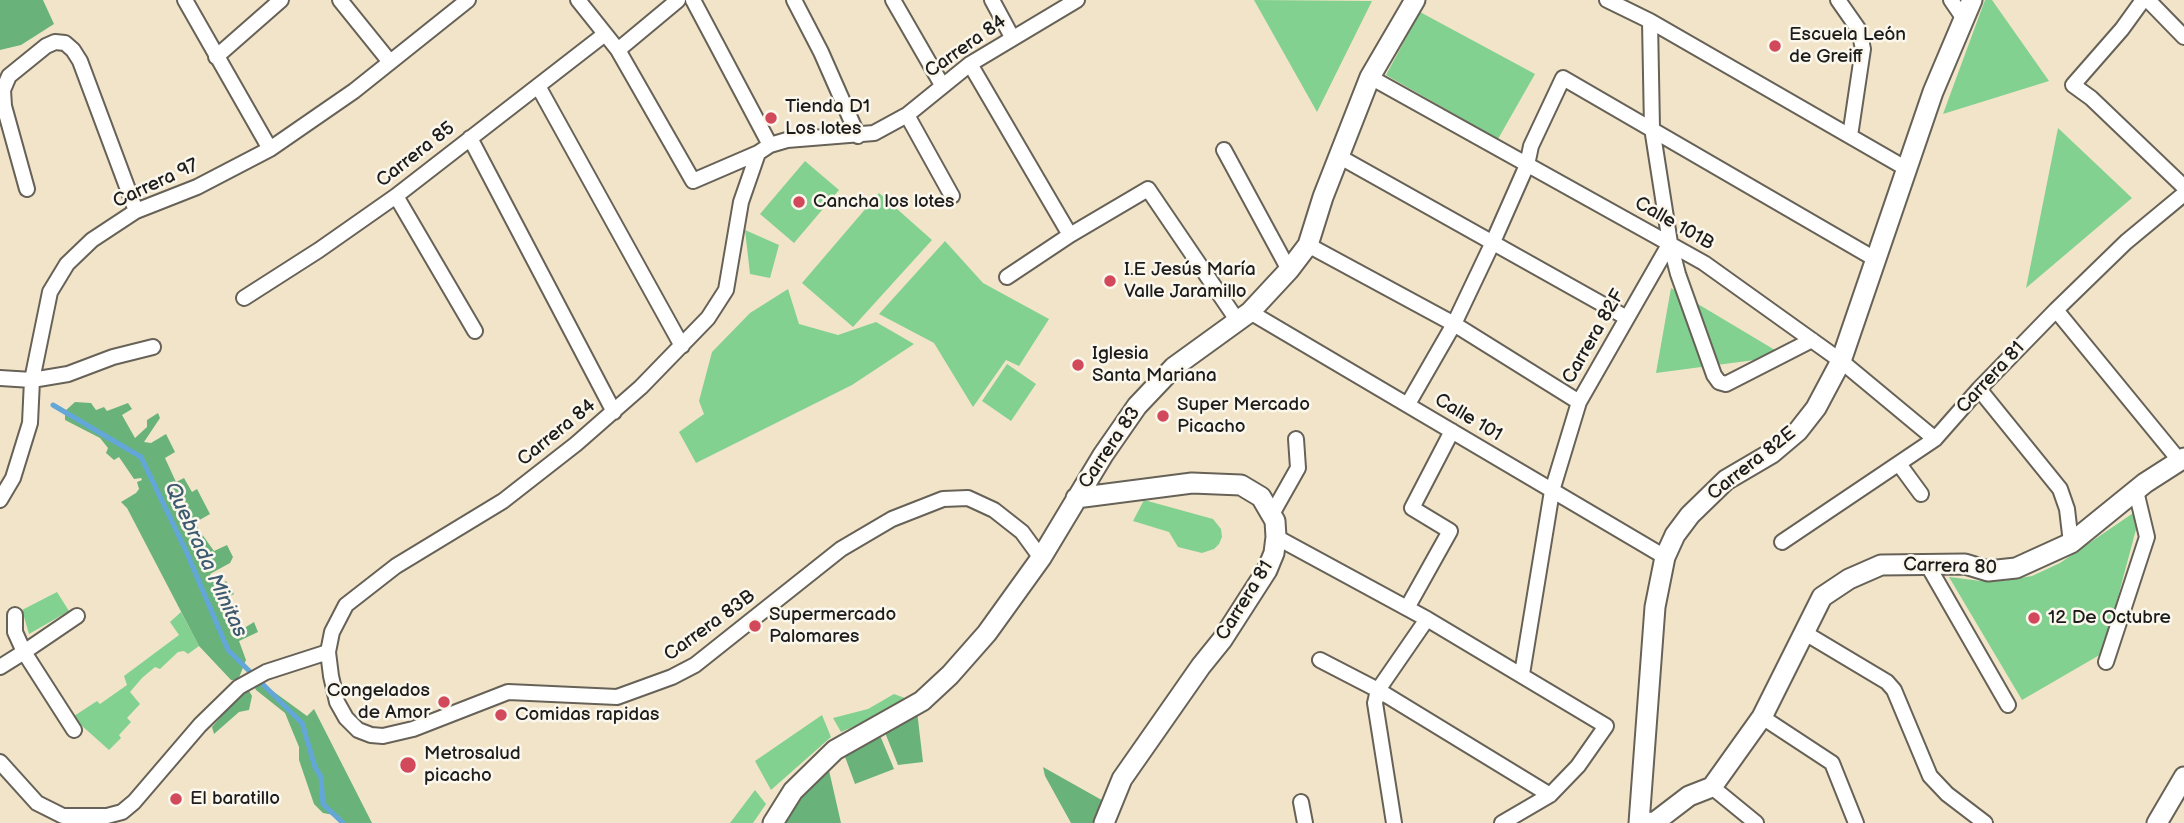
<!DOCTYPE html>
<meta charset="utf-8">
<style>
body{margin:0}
canvas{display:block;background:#f2e4c8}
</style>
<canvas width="2184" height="823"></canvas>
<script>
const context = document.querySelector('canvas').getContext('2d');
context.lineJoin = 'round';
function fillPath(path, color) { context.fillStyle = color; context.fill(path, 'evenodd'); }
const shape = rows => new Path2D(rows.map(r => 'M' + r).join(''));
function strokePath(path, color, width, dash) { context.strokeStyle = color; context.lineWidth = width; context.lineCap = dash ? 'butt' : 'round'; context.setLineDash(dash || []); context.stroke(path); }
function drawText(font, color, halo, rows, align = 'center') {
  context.font = font + ' "Balsamiq Sans",sans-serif'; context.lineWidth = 5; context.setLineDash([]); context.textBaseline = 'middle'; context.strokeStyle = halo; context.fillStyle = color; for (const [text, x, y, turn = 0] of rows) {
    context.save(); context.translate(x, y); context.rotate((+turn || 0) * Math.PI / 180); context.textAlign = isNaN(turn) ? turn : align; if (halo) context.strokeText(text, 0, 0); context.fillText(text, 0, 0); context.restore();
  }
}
const green = shape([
 [1254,0,1372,1,1317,112],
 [1985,0,1992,0,2049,81,1943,114],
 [1420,12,1535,74,1498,139,1386,75],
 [2058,128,2132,198,2026,288],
 [805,161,839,190,794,243,760,214],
 [879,193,932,240,853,327,802,283],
 [745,230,779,245,770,278,750,274],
 [945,241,983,283,1049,319,1019,366,1006,360,973,407,934,343,879,314],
 [1671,288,1785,356,1656,373],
 [788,289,799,324,838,335,876,322,914,344,852,385,696,463,679,432,704,414,699,401,712,352,750,313],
 [1007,364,1036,384,1011,421,982,401],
 [1144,500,1213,519,1221,529,1222,537,1219,544,1214,549,1202,553,1178,547,1169,532,1133,521],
 [2142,507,2103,653,2022,700,1949,577,1981,581,2001,581,2032,576,2060,563],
 [57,592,69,611,29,634,22,610],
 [181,612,199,646,188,654,184,651,178,652,160,669,155,667,142,678,130,692,140,704,127,718,131,722,119,735,121,738,109,750,81,725,76,727,71,718,97,701,100,704,127,685,124,676,179,635,170,622],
 [894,694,913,701,841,732,833,718,868,709],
 [822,715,831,737,771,790,755,761],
 [755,790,766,804,753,823,730,823]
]);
const forest = shape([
 [0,0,43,0,54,24,21,45,0,50],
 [75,402,91,403,96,410,104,407,107,411,128,403,132,409,122,415,135,438,147,427,147,420,158,413,160,418,144,442,151,443,166,434,175,452,165,458,176,482,184,478,192,492,197,489,210,514,196,522,199,530,214,551,227,545,233,557,230,563,210,574,214,582,218,580,221,584,226,581,234,594,226,598,230,606,224,610,241,630,254,622,258,632,239,641,246,660,238,680,231,680,199,646,127,508,121,502,136,493,139,489,137,482,142,480,141,478,134,479,119,457,114,460,106,453,108,448,100,438,65,420,65,411],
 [259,681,307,716,314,709,372,823,345,823,339,816,323,813,314,804,299,760,299,747,285,713,256,690,254,686],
 [247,687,252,696,249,710,239,712,214,734,212,727],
 [917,711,923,762,898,765,884,730],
 [879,733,894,769,855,784,844,754],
 [828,766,841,823,781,823,809,784],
 [1043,767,1107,803,1103,823,1071,823,1045,776]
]);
const stream = shape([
 [53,405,141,457,186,551,228,650,302,723,315,767,321,777,323,804,343,823]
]);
const minor = shape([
 [185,0,270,149],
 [340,0,390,62],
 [578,0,618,50,693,181,758,153],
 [693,0,770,145],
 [794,0,821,52,858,136],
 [893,0,942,85],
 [992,0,1012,37],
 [1607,0,1650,21,1907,169],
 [1838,0,1859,30,1863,49,1850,136],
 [1951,0,1964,19],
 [2143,0,2122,29,2073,85,2091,98,2184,187],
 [2148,0,2184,37],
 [618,50,678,0],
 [216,57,281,0],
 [970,64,1070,235],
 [1370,77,1704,263,1841,361,1935,439],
 [538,86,682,346],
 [907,115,952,196],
 [470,138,614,412],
 [1224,150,1289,270],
 [1340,157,1627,318],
 [27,189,4,106,3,90,9,76,46,46,55,42,65,43,73,50,80,61,136,211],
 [396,196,475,331],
 [1670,243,1678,274,1714,375,1719,382,1726,384,1812,340],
 [1308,245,1454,324,1579,402],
 [1007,277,1070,235,1148,189,1237,320],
 [244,298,319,250,396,196,605,34],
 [2056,310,2179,460],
 [1250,312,1665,557],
 [0,378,32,380,68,374,113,357,153,347],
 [1979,389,2060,489,2067,509,2071,543],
 [1408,404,1454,324,1493,242,1527,165,1531,146,1563,78,1875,259],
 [1899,464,1921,494],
 [0,500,13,478,30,423,32,380,50,292,67,264,92,240,136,211,197,187,270,149,354,91,468,0],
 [1272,514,1298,468,1296,439],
 [1276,537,1427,619,1606,726,1578,766,1550,795,1502,823],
 [1782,542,1935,439,1979,389,2056,310,2126,242,2184,194],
 [1041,558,1022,532,994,510,968,498,943,499,892,519,841,549,695,665,672,677,617,697,508,692,413,729,383,736,371,735,358,730,346,718,337,702,331,676,328,652,332,632,346,605,396,566,503,501,576,444,641,387,708,318,726,290,741,202,758,153,770,145,787,140,874,133,907,115,970,64,1077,0],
 [1927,564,2008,705],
 [1407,608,1450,531,1412,508,1452,431],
 [15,615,15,632,24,652,77,616],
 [1805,633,1887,682,1894,690,1930,776,1947,794,1985,823],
 [1320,660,1378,690,1550,795],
 [2106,662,2147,537,2136,491],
 [0,667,24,652,74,730],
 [1522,674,1552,491,1579,402,1670,243,1652,128,1650,21],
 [1762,717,1832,763,1856,823],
 [0,762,37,803,63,816,107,816,122,812,134,802,200,725,239,687,266,672,328,652],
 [1712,787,1756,823],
 [1301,802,1305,823],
 [1394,823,1375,703,1378,690,1427,619]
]);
const tertiary = shape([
 [1076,498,1192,483,1241,485,1261,497,1275,521,1276,537,1274,553,1267,570,1222,640,1201,666,1122,779,1104,823],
 [773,823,793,791,835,750,922,701,950,675,987,633,1041,558,1103,455,1137,406,1174,367,1250,312,1289,270,1308,245,1323,197,1370,77,1415,0],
 [1639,823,1655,607,1665,557,1675,535,1690,515,1726,480,1772,453,1798,431,1816,408,1841,361,1933,92,1972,0],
 [1643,823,1655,822,1689,796,1712,787,1762,717,1822,597,1849,579,1881,565,1965,564,1988,571,2016,568,2071,543,2145,483,2184,458],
 [2157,823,2184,777]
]);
const markers = [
 [1775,46,7,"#d1495b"],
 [771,118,7,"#d1495b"],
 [799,202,7,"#d1495b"],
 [1110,281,7,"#d1495b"],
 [1078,365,7,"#d1495b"],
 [1163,416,7,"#d1495b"],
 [2034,618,7,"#d1495b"],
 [755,626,7,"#d1495b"],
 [444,702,7,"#d1495b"],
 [501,715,7,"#d1495b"],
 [408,765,9,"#d1495b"],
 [176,799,7,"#d1495b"]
];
const poiNames = [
 ["Escuela León",1789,35],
 ["de Greiff",1789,57],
 ["Tienda D1",785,107],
 ["Los lotes",785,129],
 ["Cancha los lotes",813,202],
 ["I.E Jesús María",1124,270],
 ["Valle Jaramillo",1124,292],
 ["Iglesia",1092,354],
 ["Santa Mariana",1092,376],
 ["Super Mercado",1177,405],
 ["Picacho",1177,427],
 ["Supermercado",769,615],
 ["Palomares",769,637],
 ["12 De Octubre",2048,618],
 ["Congelados",430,691,"right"],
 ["de Amor",430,713,"right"],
 ["Comidas rapidas",515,715],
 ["Metrosalud",424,754],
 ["picacho",424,776],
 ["El baratillo",190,799]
];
const streetNames = [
 ["Carrera 84",966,47,-35],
 ["Carrera 85",416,155,-38],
 ["Carrera 97",156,184,-25],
 ["Calle 101B",1674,224,30],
 ["Carrera 82F",1594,337,-60],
 ["Carrera 81",1991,378,-47],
 ["Calle 101",1468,418,31],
 ["Carrera 84",557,433,-39],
 ["Carrera 83",1110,448,-56],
 ["Carrera 82E",1752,464,-38],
 ["Carrera 80",1950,567,2],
 ["Carrera 81",1245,601,-58],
 ["Carrera 83B",710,626,-36]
];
const waterNames = [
 ["Quebrada Minitas",205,560,65]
];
fillPath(green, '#82d191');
fillPath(forest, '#69b37b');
strokePath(stream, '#63a7d8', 5);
strokePath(minor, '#676258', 18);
strokePath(tertiary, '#676258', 23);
strokePath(minor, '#fff', 14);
strokePath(tertiary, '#fff', 19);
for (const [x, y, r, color] of markers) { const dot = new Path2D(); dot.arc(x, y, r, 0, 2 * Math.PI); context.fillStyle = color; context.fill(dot); strokePath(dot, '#fbf7ec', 2.5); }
drawText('19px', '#1c1c1c', '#fbf7ec', poiNames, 'left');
drawText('19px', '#1c1c1c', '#fbf7ec', streetNames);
drawText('italic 21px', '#3c5b71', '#fbf7ec', waterNames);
</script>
